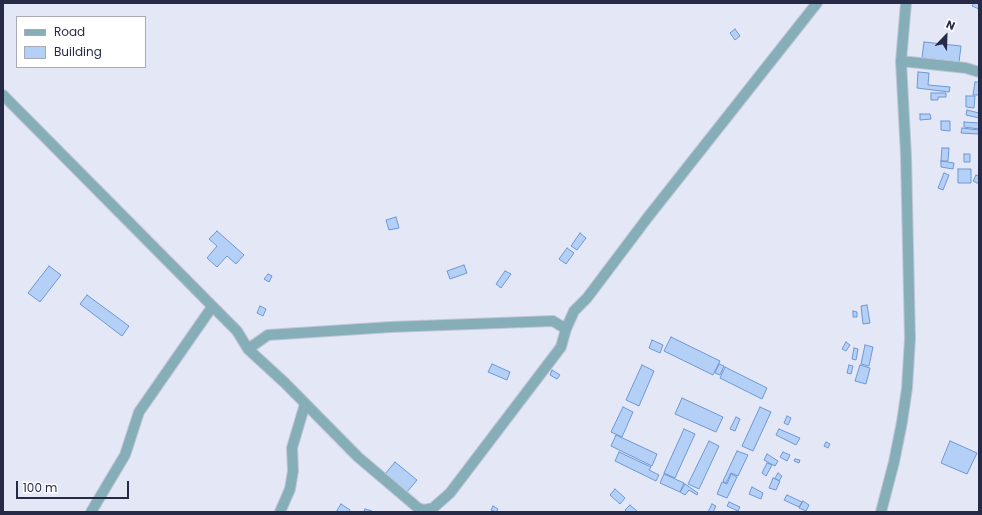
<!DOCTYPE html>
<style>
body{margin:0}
#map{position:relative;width:982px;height:515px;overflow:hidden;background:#e4e7f6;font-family:Poppins,sans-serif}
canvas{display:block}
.frame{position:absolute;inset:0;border:4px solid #272a46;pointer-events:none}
.legend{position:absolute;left:16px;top:16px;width:130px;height:52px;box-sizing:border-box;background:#fff;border:1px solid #a9aab5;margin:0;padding:5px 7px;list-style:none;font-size:12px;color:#272a46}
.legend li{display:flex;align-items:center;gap:8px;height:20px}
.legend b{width:20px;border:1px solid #a9aab5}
.north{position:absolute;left:926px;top:16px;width:40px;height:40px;-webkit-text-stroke:3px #fff;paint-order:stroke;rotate:23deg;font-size:11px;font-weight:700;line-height:16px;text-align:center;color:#272a46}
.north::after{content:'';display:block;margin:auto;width:14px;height:18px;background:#272a46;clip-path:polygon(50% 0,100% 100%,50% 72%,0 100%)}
.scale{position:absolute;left:16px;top:481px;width:113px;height:18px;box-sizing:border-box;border:2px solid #272a46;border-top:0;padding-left:5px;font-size:12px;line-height:14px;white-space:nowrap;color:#272a46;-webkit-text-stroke:3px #fff;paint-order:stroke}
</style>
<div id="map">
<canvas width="982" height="515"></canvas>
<div class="frame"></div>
<ul class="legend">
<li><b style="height:5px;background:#85aeb9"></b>Road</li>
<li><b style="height:11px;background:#b5d0f7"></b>Building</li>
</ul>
<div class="north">N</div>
<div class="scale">100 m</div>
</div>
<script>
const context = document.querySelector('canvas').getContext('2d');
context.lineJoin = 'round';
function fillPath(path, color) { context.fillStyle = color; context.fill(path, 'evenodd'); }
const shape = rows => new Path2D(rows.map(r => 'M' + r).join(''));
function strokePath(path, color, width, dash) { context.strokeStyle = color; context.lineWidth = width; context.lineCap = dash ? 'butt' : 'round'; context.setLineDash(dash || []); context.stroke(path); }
const building = shape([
 [974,3,979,3,979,9,972,6,974,3],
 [735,29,740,36,735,40,730,33,735,29],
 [924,42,961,46,959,62,922,58,924,42],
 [918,72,929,73,928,85,950,87,949,92,917,88,918,72],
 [975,82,979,82,979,95,973,95,975,82],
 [931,93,946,93,946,97,938,97,938,100,931,100,931,93],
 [966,96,975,96,974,108,966,107,966,96],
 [967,110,979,113,979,118,966,115,967,110],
 [920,114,930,114,931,119,920,120,920,114],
 [941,121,950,121,950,131,941,130,941,121],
 [964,122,979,123,979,129,964,127,964,122],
 [962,128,979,130,978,134,961,133,962,128],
 [942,148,949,148,948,161,941,161,942,148],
 [964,154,970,154,970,162,964,162,964,154],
 [941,161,954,163,953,169,941,167,941,161],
 [958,169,971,169,971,183,958,183,958,169],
 [944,173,949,175,943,190,938,188,944,173],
 [976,175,979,176,979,184,973,181,976,175],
 [396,217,399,228,389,230,386,220,396,217],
 [217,231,244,255,236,264,227,256,217,267,207,258,217,246,209,239,217,231],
 [580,233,586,238,577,250,571,246,580,233],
 [567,248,574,253,566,264,559,259,567,248],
 [464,265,467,273,450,279,447,271,464,265],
 [49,266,61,275,40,302,28,293,49,266],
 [505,271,511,274,501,288,496,284,505,271],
 [268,274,272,276,269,282,264,279,268,274],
 [87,295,129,326,122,336,80,304,87,295],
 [867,305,870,323,863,324,861,306,867,305],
 [260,306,266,309,263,316,257,313,260,306],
 [853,311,857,312,857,317,853,317,853,311],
 [671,337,720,361,713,375,664,351,671,337],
 [652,340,663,345,660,353,649,348,652,340],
 [846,342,850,345,846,351,842,349,846,342],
 [865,345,873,347,869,366,861,364,865,345],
 [854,348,858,349,856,360,852,359,854,348],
 [492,364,510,372,507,380,488,372,492,364],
 [719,364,724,366,720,375,715,373,719,364],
 [642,365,654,371,639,406,626,400,642,365],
 [849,365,853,366,851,374,847,373,849,365],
 [860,365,870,368,866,384,855,381,860,365],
 [725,367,767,388,762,399,720,378,725,367],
 [552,370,560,375,557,379,550,375,552,370],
 [682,398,723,417,716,432,675,414,682,398],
 [623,407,633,412,622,437,611,432,623,407],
 [760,407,771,412,753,451,742,446,760,407],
 [787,416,791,418,788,425,784,423,787,416],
 [736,417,740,419,735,431,730,429,736,417],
 [684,429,695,434,675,478,664,473,684,429],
 [779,429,800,438,796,445,776,435,779,429],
 [616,435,657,454,652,466,611,446,616,435],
 [709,441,719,446,699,489,688,484,709,441],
 [950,441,977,453,967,474,941,463,950,441],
 [826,442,830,444,828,448,824,446,826,442],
 [737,451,748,455,738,476,731,473,726,483,723,481,737,451],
 [619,452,651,467,649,470,659,475,656,481,615,461,619,452],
 [783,452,790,455,787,461,780,457,783,452],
 [767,454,778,461,775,466,764,460,767,454],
 [795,459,800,460,799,463,794,461,795,459],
 [395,462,417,480,407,492,385,474,395,462],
 [767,463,772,465,766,476,762,473,767,463],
 [778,473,782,476,779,481,775,478,778,473],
 [664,474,684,483,680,492,660,483,664,474],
 [731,474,737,477,727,498,717,494,722,482,727,484,731,474],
 [773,478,780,481,776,490,769,488,773,478],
 [685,484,698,493,697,495,689,490,685,495,680,492,685,484],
 [752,487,763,493,761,499,749,494,752,487],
 [615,489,625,498,620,504,610,495,615,489],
 [787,495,802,502,799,507,784,500,787,495],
 [803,501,809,505,806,511,799,508,803,501],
 [729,502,740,507,738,511,727,506,729,502],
 [341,504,350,510,349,512,336,512,341,504],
 [712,504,716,506,713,512,708,512,712,504],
 [630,505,638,512,627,512,625,510,630,505],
 [493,506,498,509,496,512,491,510,493,506],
 [365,509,372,511,371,512,364,512,365,509]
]);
const minor = shape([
 [901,61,966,68,979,72],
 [3,95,237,331,248,349,268,335,391,327,553,321,566,329,574,311,587,298,648,217,817,3],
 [248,349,285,383,358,457,411,502,418,508,424,510,433,508,450,493,561,347,566,329],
 [91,512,125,455,139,412,212,307],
 [280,512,290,489,293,471,292,448,305,404],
 [881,512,894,462,902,422,907,388,910,339,906,156,901,61,906,3]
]);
fillPath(building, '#b5d0f7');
strokePath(building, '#6d97d5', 1);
strokePath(minor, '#c2c5d6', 12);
strokePath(minor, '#85aeb9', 10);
</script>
